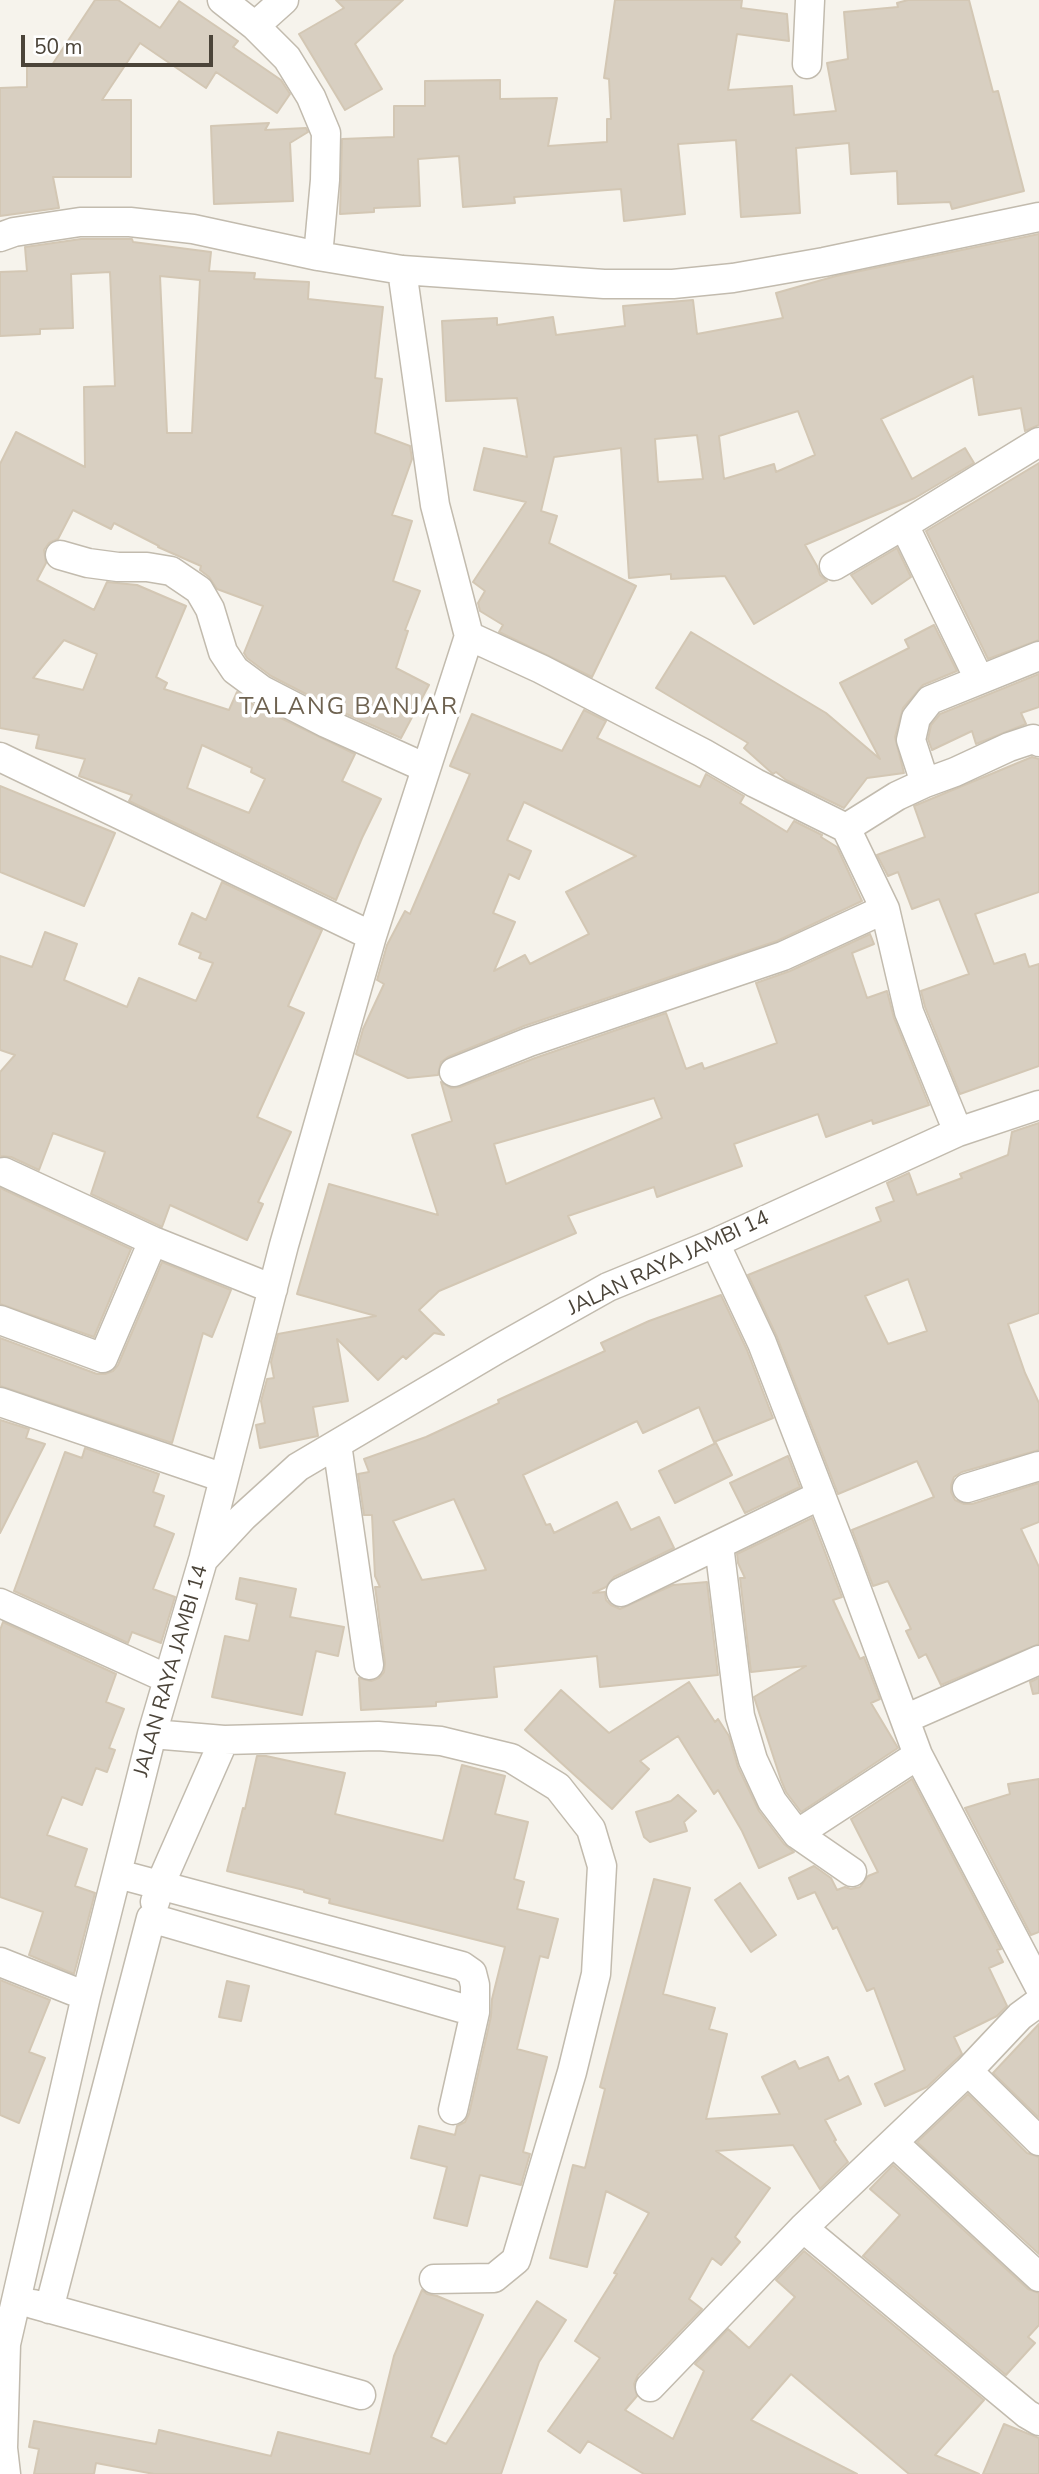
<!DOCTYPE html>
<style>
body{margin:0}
#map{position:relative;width:1039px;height:2474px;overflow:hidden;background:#f6f3ec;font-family:"Nunito Sans",sans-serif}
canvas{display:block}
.scale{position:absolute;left:21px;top:35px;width:192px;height:32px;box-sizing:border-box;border:4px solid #4b4439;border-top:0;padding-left:9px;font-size:21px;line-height:24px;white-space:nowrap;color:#4b4439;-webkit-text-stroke:5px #fff;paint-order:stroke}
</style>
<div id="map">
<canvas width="1039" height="2474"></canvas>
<div class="scale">50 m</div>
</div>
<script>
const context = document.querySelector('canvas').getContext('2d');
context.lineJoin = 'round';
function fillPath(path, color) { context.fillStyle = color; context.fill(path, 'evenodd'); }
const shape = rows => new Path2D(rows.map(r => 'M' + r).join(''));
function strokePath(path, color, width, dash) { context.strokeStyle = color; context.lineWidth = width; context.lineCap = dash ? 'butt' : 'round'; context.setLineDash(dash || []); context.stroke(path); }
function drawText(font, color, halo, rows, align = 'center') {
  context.font = font + ' "Nunito Sans",sans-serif'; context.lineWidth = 7; context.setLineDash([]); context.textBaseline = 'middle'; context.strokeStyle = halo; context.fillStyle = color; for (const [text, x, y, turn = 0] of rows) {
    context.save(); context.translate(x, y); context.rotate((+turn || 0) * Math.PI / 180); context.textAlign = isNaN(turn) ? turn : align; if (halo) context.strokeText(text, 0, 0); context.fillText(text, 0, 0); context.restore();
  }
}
const building = shape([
 [95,0,118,0,160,28,179,1,238,41,233,47,281,80,290,94,277,113,216,72,206,88,140,43,102,100,131,100,131,177,53,177,59,208,0,216,0,88,27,87,27,65,52,65,95,0],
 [336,0,403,0,355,44,382,89,345,110,299,34,344,8,336,0],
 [615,0,742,0,741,8,787,14,789,41,737,34,728,90,792,86,794,115,836,111,827,63,848,59,844,12,898,7,897,3,908,0,969,0,993,92,998,91,1024,191,952,209,950,202,898,204,897,171,851,174,849,143,796,148,800,213,741,217,736,140,678,144,685,214,624,221,621,189,514,197,515,203,463,207,459,156,418,159,420,206,374,208,374,212,340,214,342,139,394,137,394,106,425,106,425,81,500,80,500,99,557,98,548,146,607,142,607,119,611,119,609,79,604,78,615,0],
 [269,123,265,130,306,128,308,132,290,143,293,201,214,204,211,126,269,123],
 [1039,234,1039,425,1025,431,1021,408,979,415,973,376,881,419,912,479,965,448,974,463,915,498,805,545,817,566,820,575,827,581,754,624,725,576,671,579,671,574,629,578,621,448,554,457,541,511,557,516,549,543,636,586,592,677,499,632,503,625,480,611,478,603,485,591,473,582,526,502,474,490,484,448,527,457,517,398,446,401,442,321,497,318,497,325,553,317,556,335,625,326,623,306,693,300,697,334,783,318,776,293,836,276,1039,234],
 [798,411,815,455,776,472,774,464,724,479,719,436,798,411],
 [697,435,703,479,658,482,655,439,697,435],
 [81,239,132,239,133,242,211,252,209,271,255,273,254,279,309,282,308,299,383,307,375,378,382,379,375,433,410,446,412,459,392,515,412,521,393,581,420,591,405,630,408,631,396,668,429,685,401,738,333,708,271,676,247,658,244,653,263,606,217,589,209,577,200,570,201,566,158,547,159,546,114,523,111,529,73,510,58,539,49,543,44,550,46,563,37,580,94,610,107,582,137,585,186,606,156,677,167,683,164,689,229,710,237,692,254,705,355,754,342,781,381,799,362,838,336,900,129,801,132,795,79,776,85,759,36,748,39,735,0,728,0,464,16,432,85,467,84,387,115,386,110,272,71,274,73,328,40,329,40,334,0,336,0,272,27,271,25,247,81,239],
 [160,276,200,280,192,433,167,433,160,276],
 [64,640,97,654,83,690,33,678,64,640],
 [202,745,252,768,251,772,265,779,249,813,187,788,202,745],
 [1039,463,1039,640,988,659,926,531,1039,463],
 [897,548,911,577,872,604,851,575,897,548],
 [934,625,957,671,923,685,903,708,895,737,904,773,867,778,844,808,786,780,776,772,773,774,744,748,748,743,656,688,691,632,826,713,880,759,840,683,909,648,905,640,934,625],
 [1039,674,1039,707,1021,713,1026,724,976,744,972,731,932,750,928,739,931,725,940,714,1039,674],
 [584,710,606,721,597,738,700,787,706,774,744,796,740,803,787,832,794,821,822,835,821,837,837,847,862,901,777,941,524,1026,448,1057,441,1062,438,1075,408,1078,356,1054,363,1029,384,984,377,980,387,945,405,911,410,914,470,774,450,766,472,714,562,751,584,710],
 [524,802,636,856,566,892,589,934,530,964,525,955,494,971,515,922,493,913,509,874,519,879,531,851,507,840,524,802],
 [1032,757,1039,759,1039,892,975,914,994,964,1025,954,1029,967,1039,964,1039,1066,960,1094,925,1007,921,991,969,974,939,899,912,909,898,872,888,876,877,855,925,837,914,806,1032,757],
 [0,786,115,833,84,906,0,872,0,786],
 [222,882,322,930,288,1006,304,1013,257,1117,291,1132,258,1202,263,1204,247,1240,170,1205,162,1227,91,1194,105,1152,53,1133,39,1170,11,1157,0,1156,0,1072,15,1055,0,1050,0,956,32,967,45,932,77,944,64,980,127,1007,139,978,196,1001,213,963,199,958,201,953,179,944,192,913,206,920,222,882],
 [870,934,874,944,852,953,867,998,887,991,894,1018,929,1105,873,1124,872,1120,826,1137,818,1114,734,1144,742,1166,657,1197,654,1187,568,1216,576,1233,439,1291,419,1310,444,1335,434,1333,406,1359,403,1356,378,1380,337,1339,348,1401,313,1407,318,1436,260,1448,256,1425,265,1423,261,1401,267,1379,274,1378,271,1362,278,1334,376,1316,297,1294,329,1184,438,1215,412,1135,452,1121,441,1082,451,1088,460,1087,535,1058,666,1013,686,1069,702,1063,704,1069,777,1043,756,983,790,971,870,934],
 [654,1098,662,1118,506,1184,494,1144,654,1098],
 [1039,1123,1039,1313,1008,1324,1025,1373,1039,1403,1039,1450,962,1472,954,1477,951,1485,951,1492,955,1500,964,1504,972,1504,1039,1483,1039,1522,1021,1529,1039,1567,1039,1644,941,1685,926,1654,919,1658,906,1631,911,1629,888,1581,873,1586,852,1530,934,1497,917,1461,838,1494,777,1337,748,1275,881,1221,876,1208,894,1201,887,1183,909,1173,917,1195,962,1178,960,1174,1008,1155,1012,1132,1039,1123],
 [908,1279,927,1331,888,1344,865,1296,908,1279],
 [0,1188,131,1249,94,1337,0,1304,0,1188],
 [162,1262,231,1290,212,1337,203,1333,172,1443,0,1386,0,1338,97,1374,105,1374,113,1371,118,1365,162,1262],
 [721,1295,747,1350,773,1418,714,1442,699,1407,643,1433,637,1421,523,1475,546,1525,550,1524,554,1533,617,1502,631,1530,659,1517,674,1548,614,1577,606,1587,593,1593,605,1592,606,1600,611,1605,620,1609,673,1585,707,1582,718,1675,600,1687,597,1656,494,1667,497,1697,436,1702,436,1706,361,1710,359,1678,371,1681,379,1678,384,1672,385,1663,376,1594,375,1587,380,1587,375,1576,372,1515,364,1515,358,1474,369,1472,364,1459,426,1437,499,1403,498,1400,605,1351,601,1343,649,1321,721,1295],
 [454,1499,486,1570,422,1580,393,1521,454,1499],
 [0,1420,29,1429,26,1438,45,1444,0,1533,0,1420],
 [716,1443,732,1475,675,1503,659,1471,716,1443],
 [85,1448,159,1474,153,1492,164,1496,154,1526,174,1534,153,1589,175,1597,161,1643,132,1632,128,1643,14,1591,65,1452,82,1458,85,1448],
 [788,1456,800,1487,745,1513,730,1483,788,1456],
 [812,1518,842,1597,833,1600,860,1659,864,1657,880,1699,871,1703,898,1748,801,1812,786,1792,781,1780,754,1697,806,1666,751,1672,740,1578,745,1578,738,1563,737,1554,812,1518],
 [240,1578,296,1589,290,1617,344,1627,338,1656,316,1651,302,1715,212,1697,225,1636,249,1641,257,1604,236,1599,240,1578],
 [3,1622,116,1674,106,1702,124,1709,109,1748,115,1750,107,1772,96,1768,82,1805,62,1797,47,1835,87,1849,75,1886,95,1893,74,1974,29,1955,43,1912,0,1897,0,1630,3,1622],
 [1039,1678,1039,1693,1033,1694,1030,1682,1039,1678],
 [689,1682,715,1722,718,1719,729,1736,738,1767,759,1811,784,1844,794,1852,759,1868,742,1831,718,1790,714,1794,678,1736,640,1761,649,1769,612,1809,525,1730,561,1690,609,1733,689,1682],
 [257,1756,266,1756,345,1773,335,1814,443,1841,462,1765,505,1776,495,1814,528,1822,514,1879,524,1882,517,1909,558,1919,548,1958,540,1956,517,2049,547,2057,523,2152,530,2154,521,2185,480,2175,467,2226,434,2218,447,2167,411,2158,419,2126,455,2135,457,2126,465,2122,469,2114,491,2016,492,1999,505,1947,329,1903,330,1899,304,1892,304,1890,227,1871,243,1808,245,1809,257,1756],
 [912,1779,1001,1949,997,1950,1003,1962,989,1968,1007,2006,997,2016,954,2037,962,2054,927,2087,885,2106,875,2084,905,2070,874,1988,867,1991,837,1927,833,1929,815,1892,798,1899,789,1878,814,1866,831,1878,837,1890,845,1887,851,1889,860,1887,868,1876,878,1872,851,1819,912,1779],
 [1039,1779,1039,1932,1031,1935,965,1808,1010,1794,1008,1784,1039,1779],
 [678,1795,696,1811,684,1822,687,1831,650,1842,644,1837,636,1812,671,1801,678,1795],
 [654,1879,690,1888,663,1994,715,2008,709,2029,727,2034,706,2119,780,2114,762,2077,795,2061,799,2069,828,2057,839,2081,848,2076,861,2104,825,2120,836,2140,834,2141,848,2162,820,2189,793,2145,716,2151,770,2188,735,2237,740,2242,721,2265,712,2258,689,2299,702,2309,638,2375,634,2384,637,2396,625,2410,673,2439,704,2371,695,2364,728,2329,749,2348,795,2297,776,2280,804,2251,984,2400,935,2455,979,2474,909,2474,791,2374,751,2420,857,2474,644,2474,588,2441,580,2453,548,2431,600,2358,575,2341,617,2274,614,2273,649,2213,606,2191,587,2267,550,2258,573,2165,585,2168,605,2089,600,2087,654,1879],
 [740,1883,776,1935,751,1952,715,1900,740,1883],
 [0,1980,50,2000,29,2052,45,2058,19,2123,0,2115,0,1980],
 [227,1981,249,1986,241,2021,219,2017,227,1981],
 [1039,2024,1039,2118,993,2073,1039,2024],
 [968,2094,1027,2153,1039,2157,1039,2254,917,2142,968,2094],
 [893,2165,1028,2289,1039,2293,1039,2325,1028,2337,1035,2343,1006,2375,863,2256,900,2215,870,2189,893,2165],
 [422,2290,427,2294,437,2296,483,2315,431,2437,446,2444,537,2301,566,2320,539,2362,501,2474,154,2474,96,2463,94,2474,34,2474,39,2449,29,2447,34,2421,156,2444,159,2430,271,2456,278,2432,370,2454,394,2356,422,2290],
 [1004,2424,1039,2438,1039,2474,983,2474,1004,2424]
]);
const minor = shape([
 [222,0,255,26,287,58,311,97,326,133,325,180,318,256],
 [255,26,284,0],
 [807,64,810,0],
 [0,237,14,232,80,222,130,222,193,229,318,256,402,270,604,284,673,284,733,278,824,262,1039,217],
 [904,525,979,679],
 [60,555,88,563,118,567,147,567,171,571,199,590,210,609,223,652,235,670,262,690,326,723,426,768],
 [834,566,904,525,1039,442],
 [469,636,541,669,703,753,755,783,846,828,885,909,909,1012,958,1132],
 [0,757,372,936],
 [925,783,955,772,1009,747,1033,739,1039,742],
 [846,828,897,796,925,783,911,740,916,718,930,700,1039,656],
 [454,1072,529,1042,783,956,885,909],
 [4,1172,153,1241,273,1289],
 [715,1243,762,1343,844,1555,918,1755,1039,1986],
 [0,1320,103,1358,153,1241],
 [0,1402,224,1478],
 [337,1444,369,1665],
 [967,1488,1039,1466],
 [719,1545,740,1716,753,1760,772,1801,797,1834,852,1872],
 [204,1556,284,1245,372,936,469,636,435,505,402,270],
 [621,1592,821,1495],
 [0,1603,168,1679],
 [905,1719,1039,1660],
 [152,1734,224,1740,378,1736,441,1741,511,1758,558,1787,591,1829,602,1866,596,1974,572,2072,516,2260,494,2278,434,2279],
 [797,1834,918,1755],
 [118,1874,462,1966,472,1973,475,1985,475,2012,453,2110],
 [155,1902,160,1885,224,1740],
 [0,1962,86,1996],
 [968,2071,1039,2141],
 [894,2143,1039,2277],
 [803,2228,1027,2414,1039,2421],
 [33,2304,361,2395],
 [49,2309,151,1918,475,2012],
 [650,2387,803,2228,968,2071,1020,2016,1039,2002],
 [6,2474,3,2448,6,2344,86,1996,152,1734,203,1560,243,1517,298,1467,496,1350,608,1287,715,1243,958,1132,1039,1105]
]);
const streetNames = [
 ["JALAN RAYA JAMBI 14",669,1264,-25],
 ["JALAN RAYA JAMBI 14",172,1671,-74]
];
const quarterNames = [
 ["TALANG BANJAR",349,708]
];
fillPath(building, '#d8cfc1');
strokePath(building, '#d3c7b4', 2);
strokePath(minor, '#c2bbae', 31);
strokePath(minor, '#fff', 28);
drawText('21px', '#4b4439', '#fff', streetNames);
context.letterSpacing = '2px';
drawText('24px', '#6e6250', '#fff', quarterNames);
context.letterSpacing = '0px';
</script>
